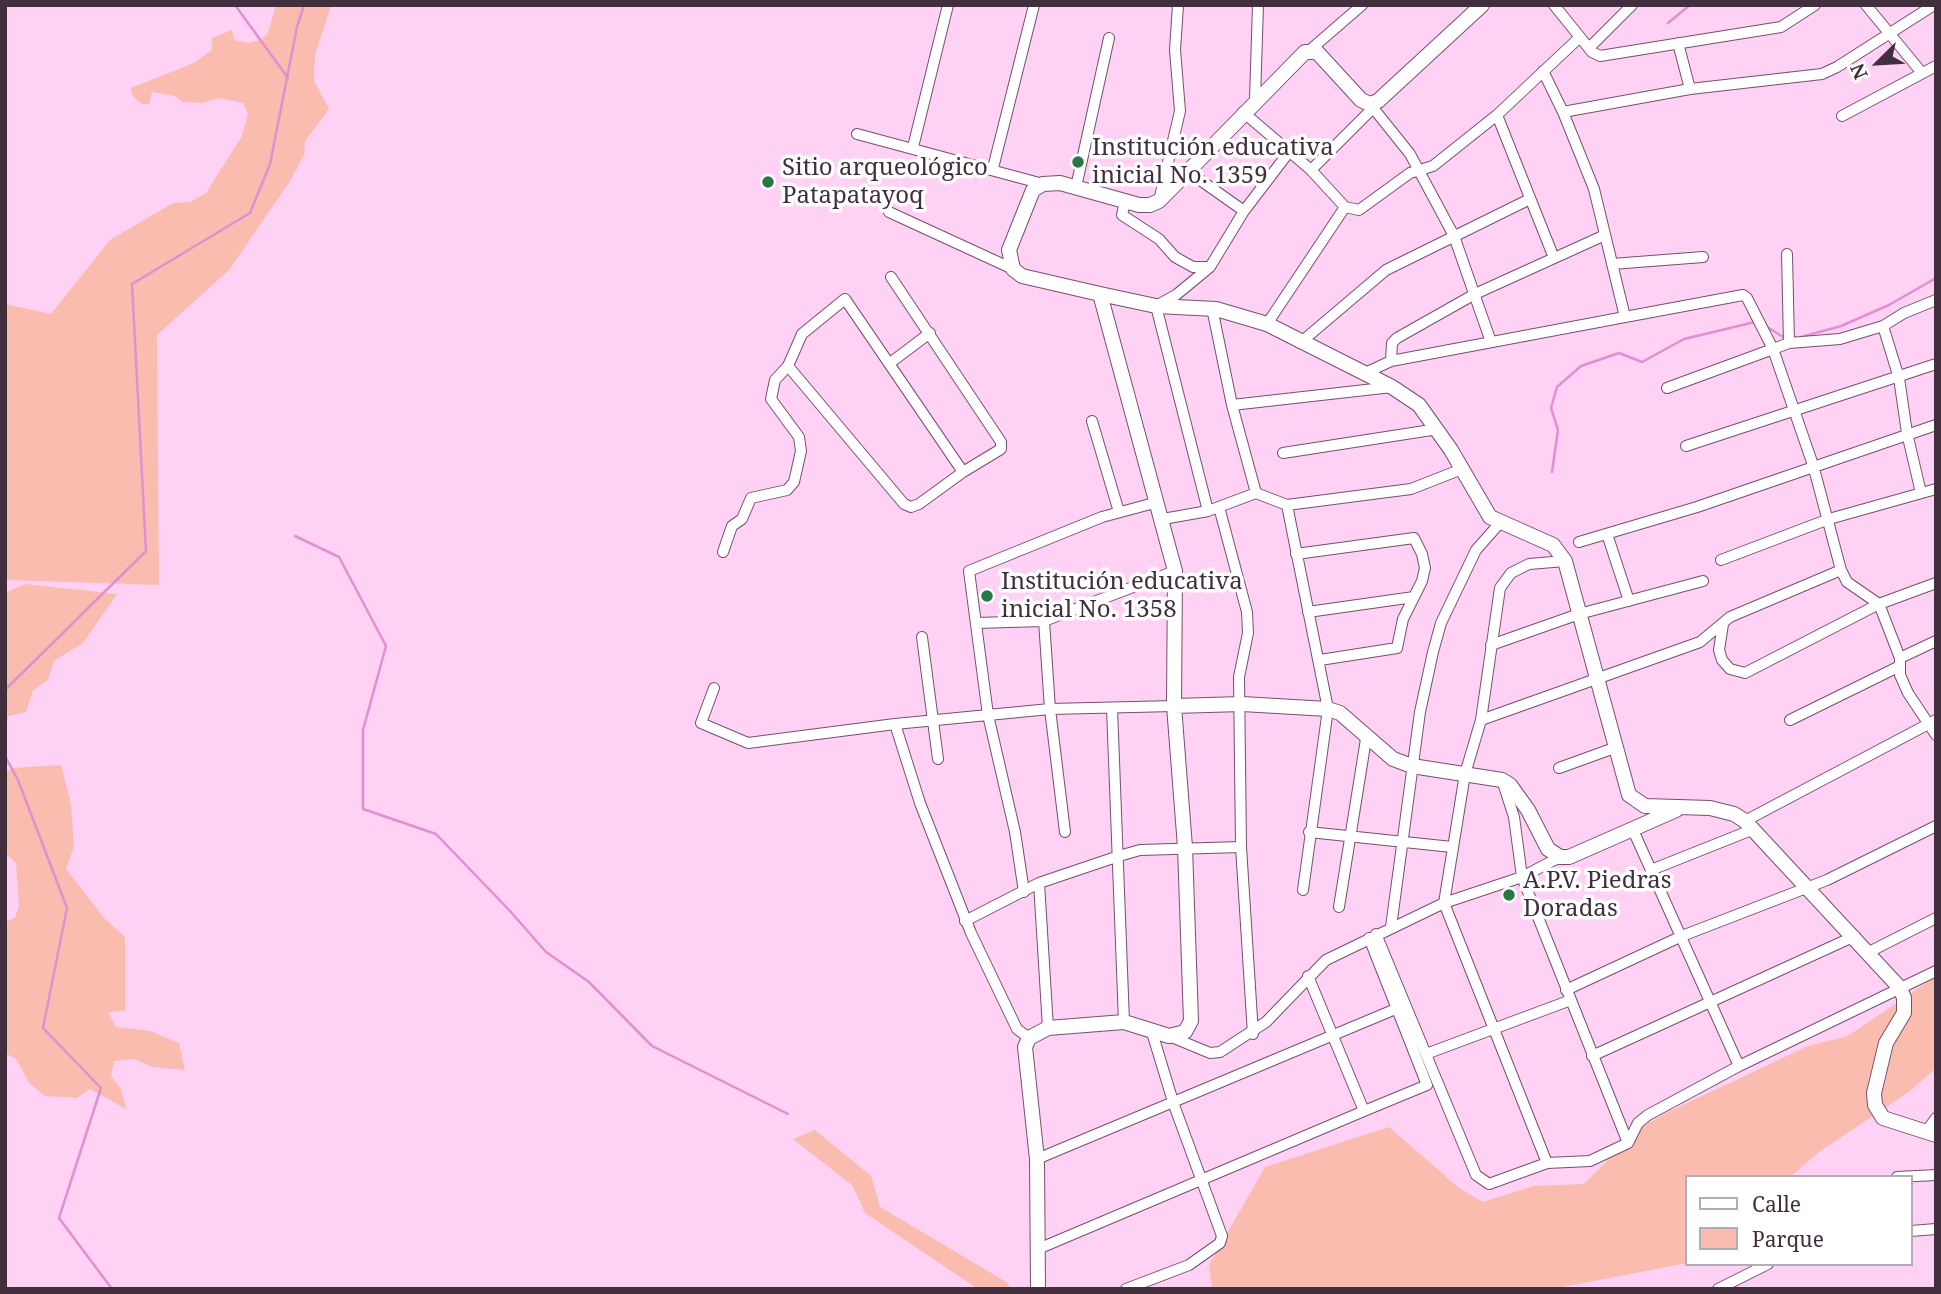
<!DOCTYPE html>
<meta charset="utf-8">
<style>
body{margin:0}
#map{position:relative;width:1941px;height:1294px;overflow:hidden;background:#ffd1f5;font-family:"Noto Serif",serif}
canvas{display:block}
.frame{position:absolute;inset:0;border:7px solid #412f3e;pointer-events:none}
.legend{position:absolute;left:1685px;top:1175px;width:228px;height:91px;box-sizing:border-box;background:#fff;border:2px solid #b3acb2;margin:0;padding:9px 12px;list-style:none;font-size:21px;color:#412f3e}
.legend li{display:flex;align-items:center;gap:14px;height:35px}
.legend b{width:35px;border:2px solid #b3acb2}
.north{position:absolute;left:1843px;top:28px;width:70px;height:70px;-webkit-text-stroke:5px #fff;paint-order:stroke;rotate:246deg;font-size:19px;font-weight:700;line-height:28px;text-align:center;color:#412f3e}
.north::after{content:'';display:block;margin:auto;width:24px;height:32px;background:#412f3e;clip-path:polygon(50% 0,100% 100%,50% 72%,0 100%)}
</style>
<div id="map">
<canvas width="1941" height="1294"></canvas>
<div class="frame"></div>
<ul class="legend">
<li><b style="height:9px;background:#fff"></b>Calle</li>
<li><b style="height:19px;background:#f9bcae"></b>Parque</li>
</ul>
<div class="north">N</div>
</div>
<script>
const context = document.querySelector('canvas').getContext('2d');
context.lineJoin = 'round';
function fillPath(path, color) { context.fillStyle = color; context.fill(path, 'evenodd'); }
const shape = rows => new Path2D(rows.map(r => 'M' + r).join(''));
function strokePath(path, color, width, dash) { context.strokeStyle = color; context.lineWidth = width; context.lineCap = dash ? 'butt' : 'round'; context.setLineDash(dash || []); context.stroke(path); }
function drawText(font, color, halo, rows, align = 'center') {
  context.font = font + ' "Noto Serif",serif'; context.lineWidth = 7; context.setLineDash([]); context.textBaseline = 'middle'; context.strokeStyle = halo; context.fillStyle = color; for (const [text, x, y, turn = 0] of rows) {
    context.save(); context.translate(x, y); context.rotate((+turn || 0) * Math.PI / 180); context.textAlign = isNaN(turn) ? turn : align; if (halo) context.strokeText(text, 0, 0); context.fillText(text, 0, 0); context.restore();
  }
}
const green = shape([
 [276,5,331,6,316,51,314,68,314,81,329,109,305,141,304,155,290,181,229,270,157,335,159,585,5,580,5,304,51,314,110,240,173,203,190,202,206,193,242,136,248,114,243,103,219,98,202,103,182,102,175,96,152,92,149,104,142,104,132,95,131,88,194,63,212,50,212,38,232,30,234,40,249,43,261,40,268,33],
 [25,584,117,594,83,643,54,661,48,680,33,690,26,712,8,716,5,730,5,593],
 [61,765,71,804,74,847,66,869,105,919,125,937,125,1011,108,1012,116,1027,150,1031,179,1043,185,1070,152,1067,135,1059,114,1061,111,1076,121,1089,126,1109,90,1089,77,1098,45,1096,30,1084,16,1059,5,1053,5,922,15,918,19,905,16,863,5,853,5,773,12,768],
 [1936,976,1936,1068,1910,1091,1819,1152,1790,1177,1687,1177,1687,1263,1552,1289,1212,1289,1209,1265,1265,1167,1389,1127,1459,1188,1483,1202,1534,1186,1584,1184,1638,1130,1664,1114,1808,1046,1848,1036],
 [815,1130,871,1176,880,1207,1008,1283,1010,1289,978,1289,865,1213,853,1186,793,1139]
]);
const stream = shape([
 [235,5,288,78],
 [1668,23,1690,5],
 [1767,327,1785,338],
 [1801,337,1841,326,1889,305,1936,278],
 [1552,472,1558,430,1551,408,1557,387,1581,366,1619,353,1642,362,1684,339,1755,322],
 [295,536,339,557,386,646,363,730,363,809,436,834,510,911,546,952,589,982,652,1046,788,1114],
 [5,690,146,551,132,284,250,213,270,164,297,27,304,5],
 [5,756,18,780,67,908,43,1028,101,1088,59,1218,112,1289]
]);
const minor = shape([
 [1554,5,1592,52,1600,56,1781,27,1815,5],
 [1866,5,1922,73],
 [1678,43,1690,89],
 [1589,48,1632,5],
 [1310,50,1362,5],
 [1543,71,1563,112],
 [1255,100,1258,5],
 [1370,104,1410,154,1454,236,1491,342],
 [1243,112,1311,170,1345,207,1359,210,1410,173,1433,166,1497,115,1580,37],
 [1497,115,1554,258],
 [1842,116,1936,66],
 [857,134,1043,184],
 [913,147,948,5],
 [993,168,1034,5],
 [1186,170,1244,211],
 [1311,170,1373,108],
 [1076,187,1109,38],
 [1125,201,1122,215,1159,239,1175,257,1193,267,1210,267],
 [1159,201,1180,111,1175,50,1178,5],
 [889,212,1013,269],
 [1787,254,1789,343],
 [1612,264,1703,257],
 [1212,308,1232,405,1256,493,1287,505,1328,709,1303,890],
 [1625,317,1743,295,1747,298,1773,349,1789,343,1840,339,1883,326,1904,313,1936,300],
 [1267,324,1345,207],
 [1883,326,1899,378,1907,433,1921,493],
 [1300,343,1386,270,1530,199],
 [1391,361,1392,343,1397,338,1475,294,1605,235],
 [890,363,930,333],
 [788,366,904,504,911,507,919,504,963,472],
 [1363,374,1391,361,1625,317,1594,189,1563,112,1690,89,1822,74,1837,67,1934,5],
 [1667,388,1773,349,1813,465,1841,570,1847,582,1879,604],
 [1232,405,1392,387],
 [1092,421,1119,512],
 [1686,446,1936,364],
 [1283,453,1438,429],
 [1287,505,1411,489,1462,469],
 [1219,507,1247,612,1248,633,1239,677,1241,847,1253,1034],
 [1208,511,1156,306,1176,295,1210,267,1244,211,1289,152],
 [1163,519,1208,511,1256,493],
 [1607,534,1629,601],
 [1579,542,1697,507,1936,425],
 [723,552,732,526,742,519,751,498,787,490,794,482,801,451,799,437,771,399,775,380,788,366,802,334,845,299,963,472,1001,449,1001,442,891,277],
 [1296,554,1414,538,1422,554,1425,568,1422,581,1403,619,1397,648,1320,660],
 [1721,560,1829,519,1936,489],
 [1936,583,1879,604,1900,658,1900,675,1908,693,1936,735],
 [1308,612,1414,597],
 [1044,621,1050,709,1065,832],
 [976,623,1044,621,1175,571],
 [1723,624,1719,650,1722,660,1730,669,1745,673,1879,604],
 [922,637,938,759],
 [1491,645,1579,614,1703,581],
 [1900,658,1936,641],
 [714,688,701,723,748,743,895,724,1050,709,1174,706],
 [1112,708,1124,1022],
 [1481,720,1700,642,1730,617,1841,570],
 [1790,720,1900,666],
 [895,724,920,803,971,933,1017,1029,1029,1038],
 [1559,768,1617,747],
 [1502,780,1514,817,1522,877,1628,1143,1638,1123,1648,1115,1739,1066,1936,971],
 [1745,821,1936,720],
 [1633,830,1739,1066],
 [1309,832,1452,847],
 [1651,870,1754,829],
 [1039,883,1048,1028],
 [1024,892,1015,832,988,715,969,571,1102,517,1158,502],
 [1339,907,1366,739],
 [965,921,1039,883,1119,856,1140,850,1241,847],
 [1391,927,1420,712,1433,652,1441,623,1476,550,1499,524],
 [1376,934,1476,1175,1489,1184,1547,1163,1590,1161,1628,1143],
 [1869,952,1936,918],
 [1566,990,1682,936,1827,880,1936,826],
 [1169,1036,1210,1053,1220,1052,1266,1022,1326,960,1444,903,1522,877,1560,857],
 [1426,1054,1571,1000],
 [1592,1056,1855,936],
 [1364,1111,1427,1085,1369,938],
 [1927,1130,1936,1118],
 [1037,1159,1398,1008],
 [1547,1163,1444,903,1465,774,1481,720,1500,588,1511,573,1529,564,1565,561],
 [1897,1177,1936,1175],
 [1911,1231,1936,1229],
 [1038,1249,1364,1111,1308,976],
 [1126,1289,1189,1265,1220,1243,1222,1236,1174,1105,1151,1029],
 [1718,1289,1768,1264]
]);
const tertiary = shape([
 [1482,5,1378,101,1370,104,1361,100,1317,52,1305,52,1159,201,1150,205,1139,205,1060,183,1043,184,1033,190,1009,250,1013,269,1022,276,1100,294,1156,306,1216,309,1267,324,1392,387,1419,405,1451,450,1490,517,1553,545,1565,561,1629,795,1645,806,1710,808,1734,814,1745,821,1900,988,1904,998,1904,1013,1886,1043,1874,1093,1875,1105,1883,1118,1936,1135],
 [1174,706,1242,704,1328,709,1340,713,1393,759,1412,766,1502,780,1510,785,1528,810,1548,849,1560,857,1569,857,1676,810],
 [1038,1289,1037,1159,1025,1047,1029,1038,1048,1028,1124,1022,1169,1036,1185,1032,1191,1021,1185,847,1174,706,1175,571,1100,294]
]);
const markers = [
 [1078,162,7,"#287747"],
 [768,182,7,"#287747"],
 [987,596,7,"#287747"],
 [1509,895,7,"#287747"]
];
const poiNames = [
 ["Institución educativa",1092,148],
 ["inicial No. 1359",1092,176],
 ["Sitio arqueológico",782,168],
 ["Patapatayoq",782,196],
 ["Institución educativa",1001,582],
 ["inicial No. 1358",1001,610],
 ["A.P.V. Piedras",1523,881],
 ["Doradas",1523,909]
];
fillPath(green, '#f9bcae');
strokePath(stream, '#e08fd2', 2.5);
strokePath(minor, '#764f6f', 12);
strokePath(tertiary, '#764f6f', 16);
strokePath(minor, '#fff', 10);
strokePath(tertiary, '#fff', 14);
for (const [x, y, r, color] of markers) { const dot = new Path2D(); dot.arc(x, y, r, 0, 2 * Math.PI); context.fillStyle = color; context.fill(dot); strokePath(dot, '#fff', 2.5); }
drawText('24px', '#412f3e', '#fff', poiNames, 'left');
</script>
